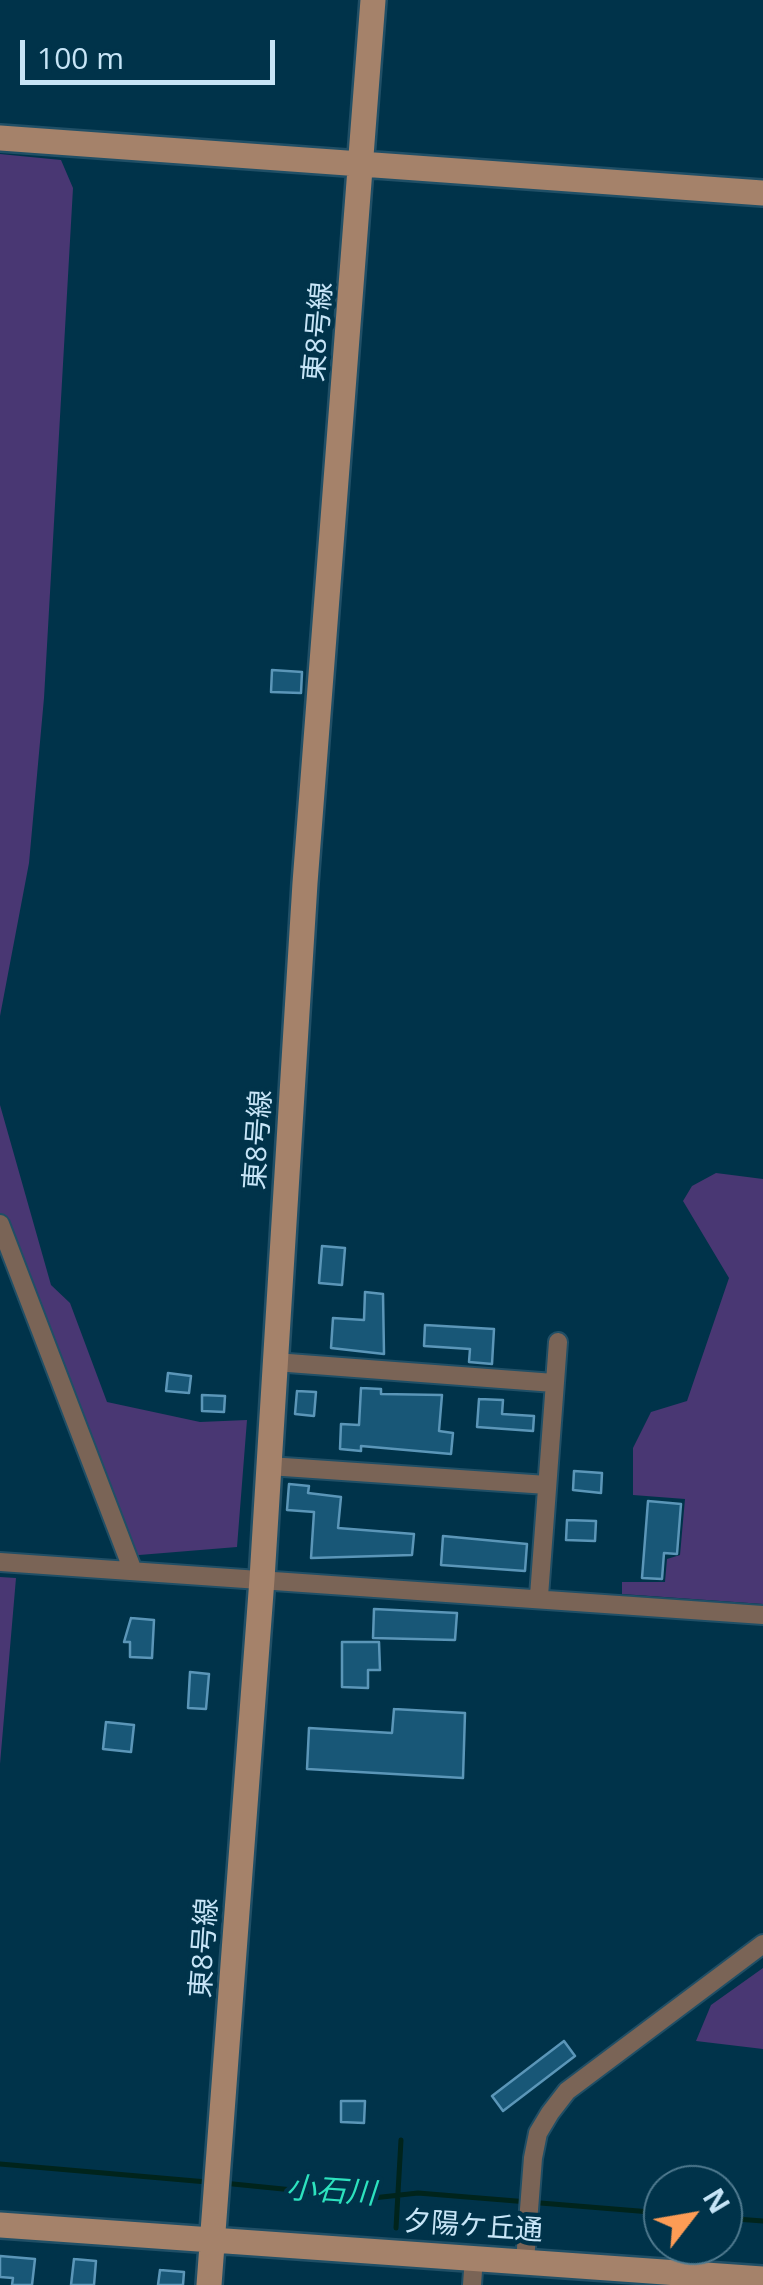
<!DOCTYPE html>
<meta charset="utf-8">
<style>
body{margin:0}
#map{position:relative;width:763px;height:2285px;overflow:hidden;background:#00334a;font-family:"Open Sans",sans-serif}
canvas{display:block}
.north{position:absolute;left:643px;top:2165px;width:100px;height:100px;box-sizing:border-box;background:#00334a;border:2px solid #507a8f;border-radius:50%;rotate:59deg;font-size:28px;font-weight:700;line-height:40px;text-align:center;color:#c7e5f7}
.north::after{content:'';display:block;margin:auto;width:35px;height:45px;background:#fd9c55;clip-path:polygon(50% 0,100% 100%,50% 72%,0 100%)}
.scale{position:absolute;left:20px;top:40px;width:255px;height:45px;box-sizing:border-box;border:5px solid #c7e5f7;border-top:0;padding-left:12px;font-size:30px;line-height:35px;white-space:nowrap;color:#c7e5f7;-webkit-text-stroke:8px #00334a;paint-order:stroke}
</style>
<div id="map">
<canvas width="763" height="2285"></canvas>
<div class="north">N</div>
<div class="scale">100 m</div>
</div>
<script>
const context = document.querySelector('canvas').getContext('2d');
context.lineJoin = 'round';
function fillPath(path, color) { context.fillStyle = color; context.fill(path, 'evenodd'); }
const shape = rows => new Path2D(rows.map(r => 'M' + r).join(''));
function strokePath(path, color, width, dash) { context.strokeStyle = color; context.lineWidth = width; context.lineCap = dash ? 'butt' : 'round'; context.setLineDash(dash || []); context.stroke(path); }
function drawText(font, color, halo, rows, align = 'center') {
  context.font = font + ' "Open Sans","Noto Sans JP",sans-serif'; context.lineWidth = 9; context.setLineDash([]); context.textBaseline = 'middle'; context.strokeStyle = halo; context.fillStyle = color; for (const [text, x, y, turn = 0] of rows) {
    context.save(); context.translate(x, y); context.rotate((+turn || 0) * Math.PI / 180); context.textAlign = isNaN(turn) ? turn : align; if (halo) context.strokeText(text, 0, 0); context.fillText(text, 0, 0); context.restore();
  }
}
const green = shape([
 [0,154,61,160,73,188,44,698,29,863,0,1016],
 [0,1105,51,1285,70,1303,107,1402,200,1422,247,1420,237,1547,127,1556,0,1224],
 [716,1173,763,1179,763,1604,622,1594,622,1582,665,1582,667,1559,680,1555,685,1499,633,1495,633,1448,651,1412,687,1401,729,1278,683,1201,692,1186],
 [0,1577,16,1578,0,1764],
 [763,1968,763,2049,696,2041,711,2005]
]);
const stream = shape([
 [0,2164,207,2182],
 [223,2183,373,2198,418,2193,663,2213],
 [723,2218,763,2221],
 [396,2228,401,2140]
]);
const building = shape([
 [272,670,302,672,301,693,271,692,272,670],
 [322,1246,345,1248,342,1285,319,1283,322,1246],
 [365,1292,383,1294,384,1354,331,1348,333,1318,364,1320,365,1292],
 [425,1325,494,1329,492,1364,469,1362,470,1349,424,1346,425,1325],
 [168,1373,191,1376,189,1393,166,1391,168,1373],
 [361,1388,381,1389,381,1394,442,1395,439,1431,453,1433,451,1454,361,1446,361,1451,340,1449,341,1424,359,1425,361,1388],
 [297,1391,316,1392,314,1416,295,1414,297,1391],
 [202,1395,225,1396,224,1412,202,1411,202,1395],
 [479,1399,503,1400,502,1414,534,1416,533,1431,477,1427,479,1399],
 [574,1471,602,1473,601,1493,573,1490,574,1471],
 [289,1484,309,1486,308,1493,341,1497,338,1528,414,1534,412,1555,311,1558,314,1512,287,1510,289,1484],
 [648,1501,681,1504,677,1554,664,1553,662,1579,642,1578,648,1501],
 [567,1520,596,1521,595,1541,566,1540,567,1520],
 [443,1536,527,1544,525,1571,441,1565,443,1536],
 [374,1609,457,1613,455,1640,373,1638,374,1609],
 [131,1618,154,1620,152,1658,130,1657,130,1642,124,1642,131,1618],
 [342,1642,379,1642,380,1670,368,1670,368,1688,342,1687,342,1642],
 [190,1672,209,1674,206,1709,188,1708,190,1672],
 [394,1709,465,1713,463,1778,307,1769,309,1728,392,1733,394,1709],
 [106,1722,134,1725,131,1752,103,1749,106,1722],
 [564,2041,575,2056,503,2111,492,2096,564,2041],
 [341,2101,365,2101,364,2123,341,2122,341,2101],
 [0,2256,35,2259,32,2285,12,2285,13,2278,0,2277,0,2256],
 [74,2259,96,2261,94,2285,71,2285,74,2259],
 [160,2270,184,2272,183,2285,158,2285,160,2270]
]);
const street = shape([
 [0,1224,133,1571],
 [275,1362,554,1383],
 [269,1466,547,1485],
 [0,1562,763,1615],
 [539,1596,558,1342],
 [525,2261,533,2158,538,2133,550,2113,567,2091,763,1944],
 [472,2285,474,2257]
]);
const secondary = shape([
 [0,138,763,193],
 [0,2225,763,2279],
 [209,2285,262,1579,305,883,373,0]
]);
const streetNames = [
 ["東8号線",319,332,-85],
 ["東8号線",259,1140,-86],
 ["東8号線",205,1948,-86],
 ["夕陽ケ丘通",473,2227,4]
];
const waterNames = [
 ["小石川",331,2192,4]
];
fillPath(green, '#493773');
strokePath(stream, '#00241c', 5);
fillPath(building, '#185777');
strokePath(building, '#5b96b8', 2.5);
strokePath(street, '#204f66', 22);
strokePath(secondary, '#204f66', 30);
strokePath(street, '#7a6456', 18);
strokePath(secondary, '#a5826a', 25);
drawText('28px', '#c7e5f7', '#00334a', streetNames);
drawText('italic 30px', '#2de2be', '#00334a', waterNames);
</script>
